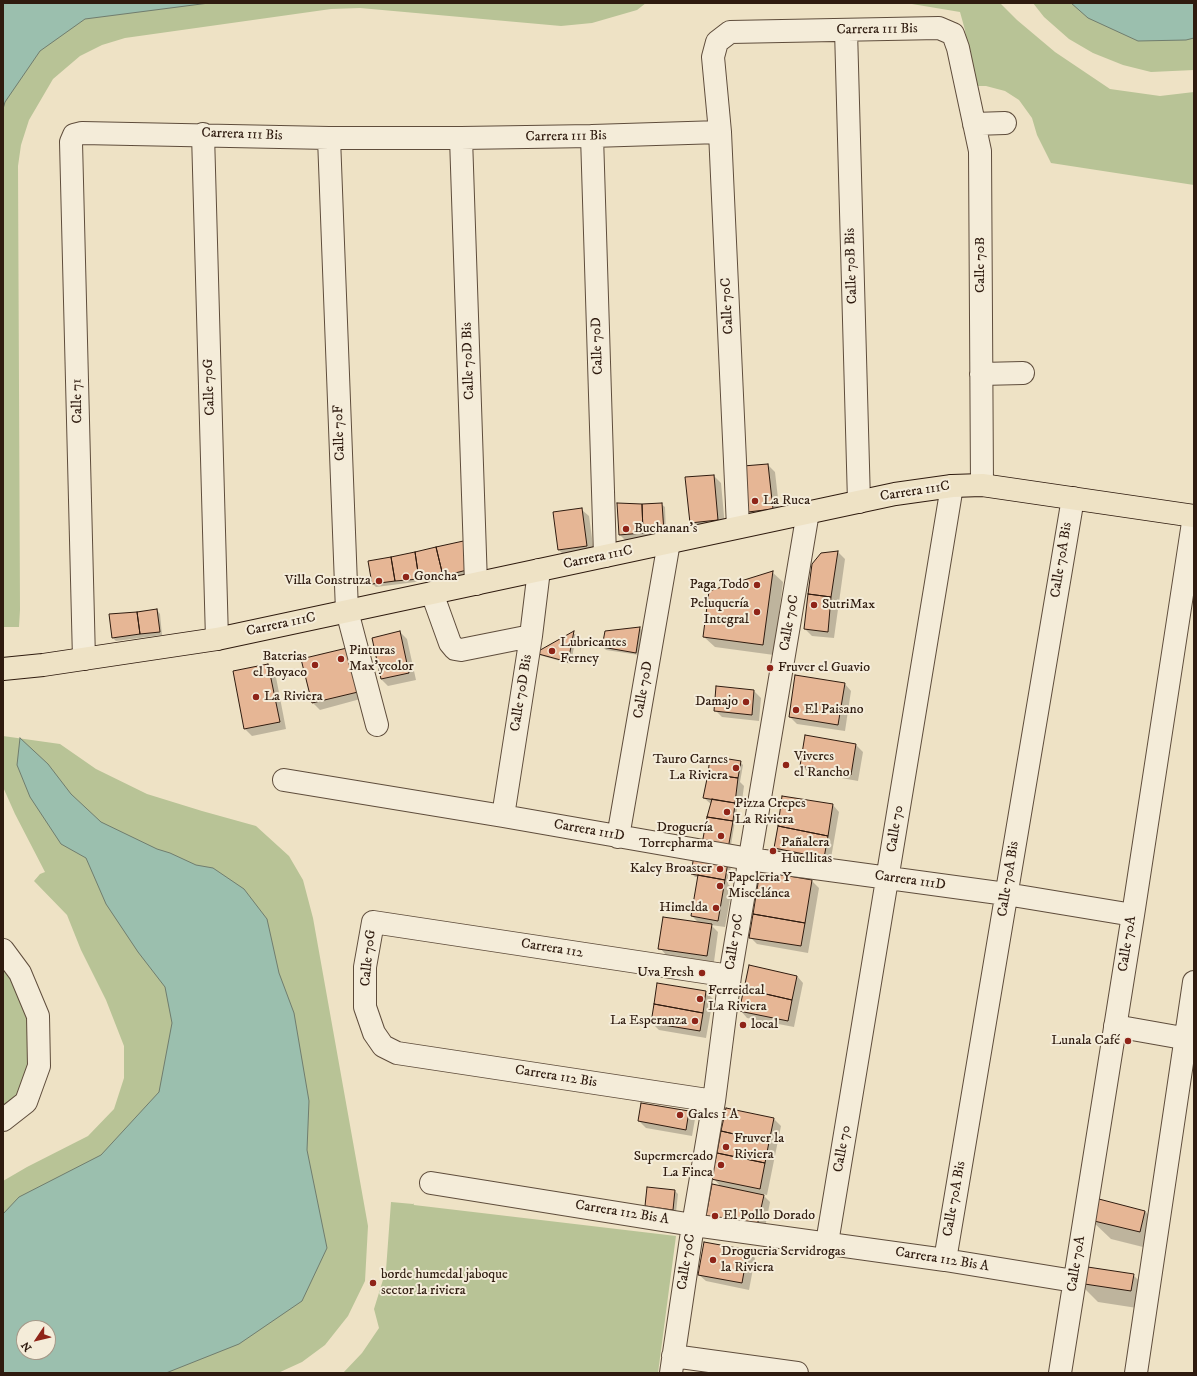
<!DOCTYPE html>
<meta charset="utf-8">
<style>
body{margin:0}
#map{position:relative;width:1197px;height:1376px;overflow:hidden;background:#eee2c5;font-family:"IM FELL DW Pica",serif}
canvas{display:block}
.frame{position:absolute;inset:0;border:4px solid #2f1b0f;pointer-events:none}
.north{position:absolute;left:16px;top:1320px;width:40px;height:40px;box-sizing:border-box;background:#f4ecd9;border:1px solid #a59888;border-radius:50%;rotate:235deg;font-size:11px;font-weight:700;line-height:16px;text-align:center;color:#2f1b0f}
.north::after{content:'';display:block;margin:auto;width:14px;height:18px;background:#8f2418;clip-path:polygon(50% 0,100% 100%,50% 72%,0 100%)}
</style>
<div id="map">
<canvas width="1197" height="1376"></canvas>
<div class="frame"></div>
<div class="north">N</div>
</div>
<script>
const context = document.querySelector('canvas').getContext('2d');
context.lineJoin = 'round';
function fillPath(path, color) { context.fillStyle = color; context.fill(path, 'evenodd'); }
const shape = rows => new Path2D(rows.map(r => 'M' + r).join(''));
function strokePath(path, color, width, dash) { context.strokeStyle = color; context.lineWidth = width; context.lineCap = dash ? 'butt' : 'round'; context.setLineDash(dash || []); context.stroke(path); }
function drawText(font, color, halo, rows, align = 'center') {
  context.font = font + ' "IM FELL DW Pica",serif'; context.lineWidth = 4; context.setLineDash([]); context.textBaseline = 'middle'; context.strokeStyle = halo; context.fillStyle = color; for (const [text, x, y, turn = 0] of rows) {
    context.save(); context.translate(x, y); context.rotate((+turn || 0) * Math.PI / 180); context.textAlign = isNaN(turn) ? turn : align; if (halo) context.strokeText(text, 0, 0); context.fillText(text, 0, 0); context.restore();
  }
}
const green = shape([
 [3,3,646,3,637,10,592,23,561,26,360,8,331,9,125,38,102,45,80,56,53,79,29,120,21,145,18,166,20,610,19,627,3,627],
 [906,3,1000,3,1017,20,1055,52,1110,89,1160,96,1194,92,1194,185,1051,163,1037,135,1032,118,1019,100,1005,91,986,86,970,86,965,30,960,12],
 [1033,3,1194,3,1194,70,1151,72,1123,65,1093,53,1069,39,1044,17],
 [3,736,60,744,96,769,147,794,202,811,256,826,289,856,303,880,313,918,368,1226,365,1281,348,1316,325,1345,302,1362,278,1373,3,1373,3,1181,27,1167,88,1136,114,1109,124,1078,124,1046,106,1000,81,950,67,915,34,881,40,874,45,872,15,814,3,787],
 [24,1328,48,1328,48,1352,24,1352],
 [3,958,27,1009,34,1055,20,1093,3,1112],
 [391,1202,413,1204,413,1203,414,1205,676,1236,658,1373,343,1373,362,1353,379,1328,374,1309,386,1270]
]);
const water = shape([
 [3,3,209,3,85,19,40,51,5,102,3,109,3,3],
 [1071,3,1194,3,1194,38,1186,40,1138,41,1088,18,1071,3],
 [20,738,48,764,71,794,101,822,157,849,170,853,196,865,213,868,244,889,267,919,279,973,294,1013,309,1101,307,1150,327,1248,302,1301,239,1344,166,1373,3,1373,3,1214,19,1197,101,1155,159,1092,172,1023,165,987,138,952,106,904,86,858,61,844,30,797,17,765,20,738],
 [24,1328,48,1328,48,1352,24,1352,24,1328]
]);
const shadow = shape([
 [768,465,775,472,780,516,755,518,749,511,744,467],
 [714,476,721,483,725,527,698,529,691,522],
 [661,504,665,507,666,535,627,542,620,535,641,505],
 [582,510,589,516,594,553,566,557,559,550,554,513],
 [468,541,481,575,451,582,447,578,376,587,373,584],
 [838,552,845,559,834,638,812,636,805,629],
 [772,572,783,582,774,655,715,647,704,637],
 [157,610,160,614,162,635,116,641,113,638,110,615],
 [640,628,643,631,639,655,606,650,603,647],
 [400,632,407,639,416,680,388,686,381,679],
 [573,633,576,635,571,664,539,655,536,653],
 [347,649,364,698,320,710,313,703,302,660],
 [268,665,275,672,286,729,252,736,245,729,234,672],
 [845,684,851,691,845,731,797,724,790,717],
 [754,691,761,698,759,721,722,717,715,710],
 [806,736,856,745,863,752,858,781,808,772,801,765],
 [740,762,743,765,740,782,744,786,741,809,737,809,730,851,712,805,704,798],
 [833,805,839,812,830,864,782,855,775,848],
 [695,856,731,866,728,884,732,888,725,927,711,925,718,932,714,962,666,955,660,948,699,923,692,916,699,877,695,877,692,874],
 [761,872,812,881,819,888,808,953,757,944,750,937],
 [797,976,803,983,794,1027,747,1018,741,1011],
 [658,984,706,992,713,999,706,1038,659,1030,652,1023],
 [688,1112,695,1119,692,1136,646,1128,639,1121],
 [774,1119,781,1126,767,1195,762,1194,770,1202,764,1233,713,1178],
 [675,1191,678,1194,676,1212,649,1209,646,1206],
 [1145,1211,1164,1231,1159,1251,1111,1239,1091,1220],
 [748,1251,755,1258,749,1290,706,1281,699,1275],
 [1133,1275,1153,1294,1150,1310,1098,1302,1079,1283]
]);
const building = shape([
 [768,464,773,509,748,512,743,466,768,464],
 [714,475,718,520,690,523,685,477,714,475],
 [617,503,642,504,643,533,619,535,617,503],
 [662,503,664,532,643,533,642,504,662,503],
 [582,508,587,546,558,550,553,512,582,508],
 [468,540,475,568,443,576,436,547,468,540],
 [436,547,443,576,419,579,415,552,436,547],
 [838,551,831,597,808,594,812,564,821,553,838,551],
 [415,552,419,579,395,581,391,557,415,552],
 [391,557,395,581,372,584,368,561,391,557],
 [773,571,763,645,703,637,709,591,773,571],
 [808,594,831,597,828,632,804,629,808,594],
 [157,609,160,632,140,634,137,612,157,609],
 [137,612,140,634,112,638,109,614,137,612],
 [640,627,636,653,602,647,605,631,640,627],
 [400,631,409,673,381,679,372,638,400,631],
 [574,631,568,662,535,653,574,631],
 [347,648,358,692,312,703,301,659,347,648],
 [268,664,280,722,244,729,233,671,268,664],
 [795,675,845,683,838,725,789,717,795,675],
 [716,686,754,690,752,715,714,711,716,686],
 [805,735,856,744,851,775,800,766,805,735],
 [710,756,741,761,738,778,708,774,710,756],
 [708,774,738,778,735,803,703,798,708,774],
 [782,796,833,804,828,836,778,826,782,796],
 [712,799,735,803,733,821,707,817,712,799],
 [707,817,733,821,728,849,702,844,707,817],
 [778,826,828,836,824,858,774,848,778,826],
 [694,855,728,862,725,880,691,874,694,855],
 [760,871,812,880,805,923,753,914,760,871],
 [698,875,725,880,718,921,691,916,698,875],
 [753,914,805,923,801,946,749,938,753,914],
 [663,917,712,924,707,956,658,949,663,917],
 [749,965,797,976,792,1000,744,989,749,965],
 [657,983,706,991,703,1013,654,1004,657,983],
 [744,989,792,1000,788,1021,739,1011,744,989],
 [654,1004,703,1013,700,1031,651,1023,654,1004],
 [641,1103,689,1111,686,1130,638,1121,641,1103],
 [726,1108,774,1118,769,1142,721,1131,726,1108],
 [721,1131,769,1142,765,1163,717,1153,721,1131],
 [717,1153,765,1163,760,1189,711,1179,717,1153],
 [712,1184,764,1195,757,1226,706,1216,712,1184],
 [647,1187,675,1190,673,1210,645,1206,647,1187],
 [1095,1198,1145,1211,1140,1232,1090,1220,1095,1198],
 [704,1242,748,1250,742,1283,698,1275,704,1242],
 [1081,1266,1134,1274,1131,1291,1078,1283,1081,1266]
]);
const minor = shape([
 [846,30,859,502],
 [974,124,1005,123],
 [203,134,217,639],
 [592,136,605,556],
 [329,138,347,611,377,725],
 [461,138,476,584],
 [981,374,1023,373],
 [738,527,720,132,713,57,717,42,730,32,939,28,953,34,958,48,980,151,982,485],
 [432,593,450,643,455,649,461,650,531,636],
 [84,659,71,142,74,135,82,133,329,138,461,138,592,136,720,132],
 [284,780,503,816,749,859,1006,894,1133,915],
 [503,816,531,636,539,570],
 [618,837,669,542],
 [3,950,20,973,38,1016,39,1066,26,1102,3,1120],
 [1115,1026,1194,1040],
 [714,1101,397,1053,383,1046,374,1033,365,1007,365,967,373,922,730,976],
 [431,1183,693,1225,945,1260,1074,1281],
 [827,1243,952,486],
 [945,1260,1073,498],
 [673,1356,797,1373],
 [671,1373,693,1225,714,1101,730,976,808,512],
 [1060,1373,1133,915,1194,516],
 [1136,1373,1194,982]
]);
const major = shape([
 [3,669,43,665,217,639,895,494,952,486,982,485,1194,516]
]);
const markers = [
 [755,501,4,"#8f2418"],
 [626,529,4,"#8f2418"],
 [406,577,4,"#8f2418"],
 [379,581,4,"#8f2418"],
 [757,585,4,"#8f2418"],
 [814,605,4,"#8f2418"],
 [757,612,4,"#8f2418"],
 [552,651,4,"#8f2418"],
 [341,659,4,"#8f2418"],
 [315,665,4,"#8f2418"],
 [770,668,4,"#8f2418"],
 [256,697,4,"#8f2418"],
 [746,702,4,"#8f2418"],
 [796,710,4,"#8f2418"],
 [786,765,4,"#8f2418"],
 [736,768,4,"#8f2418"],
 [727,812,4,"#8f2418"],
 [721,836,4,"#8f2418"],
 [773,851,4,"#8f2418"],
 [720,869,4,"#8f2418"],
 [720,886,4,"#8f2418"],
 [716,908,4,"#8f2418"],
 [702,973,4,"#8f2418"],
 [700,999,4,"#8f2418"],
 [695,1021,4,"#8f2418"],
 [743,1025,4,"#8f2418"],
 [1128,1041,4,"#8f2418"],
 [680,1115,4,"#8f2418"],
 [726,1147,4,"#8f2418"],
 [721,1165,4,"#8f2418"],
 [715,1216,4,"#8f2418"],
 [713,1260,4,"#8f2418"],
 [373,1283,4,"#8f2418"]
];
const streetNames = [
 ["Carrera 111 Bis",877,30,-1],
 ["Carrera 111 Bis",242,135,2],
 ["Carrera 111 Bis",566,137,-1],
 ["Calle 70B",981,265,-90],
 ["Calle 70B Bis",852,266,-92],
 ["Calle 70C",728,306,-93],
 ["Calle 70D",598,346,-92],
 ["Calle 70D Bis",469,361,-92],
 ["Calle 70G",210,387,-92],
 ["Calle 71",78,401,-91],
 ["Calle 70F",340,433,-92],
 ["Carrera 111C",915,492,-9],
 ["Carrera 111C",598,558,-12],
 ["Calle 70A Bis",1062,560,-81],
 ["Calle 70C",790,623,-80],
 ["Carrera 111C",281,625,-12],
 ["Calle 70D",644,690,-80],
 ["Calle 70D Bis",522,693,-81],
 ["Calle 70",896,829,-81],
 ["Carrera 111D",589,831,10],
 ["Calle 70A Bis",1009,879,-81],
 ["Carrera 111D",910,881,8],
 ["Calle 70C",735,942,-81],
 ["Calle 70A",1128,944,-81],
 ["Carrera 112",552,949,9],
 ["Calle 70G",369,958,-84],
 ["Carrera 112 Bis",556,1077,9],
 ["Calle 70",843,1149,-80],
 ["Calle 70A Bis",955,1199,-80],
 ["Carrera 112 Bis A",622,1213,9],
 ["Carrera 112 Bis A",942,1260,9],
 ["Calle 70C",687,1262,-81],
 ["Calle 70A",1077,1264,-81]
];
const poiNames = [
 ["La Ruca",763,501],
 ["Buchanan's",634,529],
 ["Goncha",414,577],
 ["Villa Construza",371,581,"right"],
 ["Paga Todo",749,585,"right"],
 ["Peluquería",749,604,"right"],
 ["Integral",749,620,"right"],
 ["SutriMax",822,605],
 ["Lubricantes",560,643],
 ["Ferney",560,659],
 ["Pinturas",349,651],
 ["Max'ycolor",349,667],
 ["Baterias",307,657,"right"],
 ["el Boyaco",307,673,"right"],
 ["Fruver el Guavio",778,668],
 ["La Riviera",264,697],
 ["Damajo",738,702,"right"],
 ["El Paisano",804,710],
 ["Viveres",794,757],
 ["el Rancho",794,773],
 ["Tauro Carnes",728,760,"right"],
 ["La Riviera",728,776,"right"],
 ["Pizza Crepes",735,804],
 ["La Riviera",735,820],
 ["Droguería",713,828,"right"],
 ["Torrepharma",713,844,"right"],
 ["Pañalera",781,843],
 ["Huellitas",781,859],
 ["Kaley Broaster",712,869,"right"],
 ["Papeleria Y",728,878],
 ["Miscelánea",728,894],
 ["Himelda",708,908,"right"],
 ["Uva Fresh",694,973,"right"],
 ["Ferreideal",708,991],
 ["La Riviera",708,1007],
 ["La Esperanza",687,1021,"right"],
 ["local",751,1025],
 ["Lunala Café",1120,1041,"right"],
 ["Gales 1 A",688,1115],
 ["Fruver la",734,1139],
 ["Riviera",734,1155],
 ["Supermercado",713,1157,"right"],
 ["La Finca",713,1173,"right"],
 ["El Pollo Dorado",723,1216],
 ["Drogueria Servidrogas",721,1252],
 ["la Riviera",721,1268],
 ["borde humedal jaboque",381,1275],
 ["sector la riviera",381,1291]
];
fillPath(green, '#b8c396');
fillPath(water, '#9bbfae');
strokePath(water, '#707d6e', 1);
fillPath(shadow, '#0003');
fillPath(building, '#e6b695');
strokePath(building, '#2f1b0f', 1);
strokePath(minor, '#5f4d3c', 24);
strokePath(major, '#2f1b0f', 24);
strokePath(minor, '#f4ecd9', 22);
strokePath(major, '#eee2c5', 22);
for (const [x, y, r, color] of markers) { const dot = new Path2D(); dot.arc(x, y, r, 0, 2 * Math.PI); context.fillStyle = color; context.fill(dot); strokePath(dot, '#f4ecd9', 1.5); }
drawText('14px', '#2f1b0f', '#f4ecd9', streetNames);
drawText('14px', '#2f1b0f', '#f4ecd9', poiNames, 'left');
</script>
